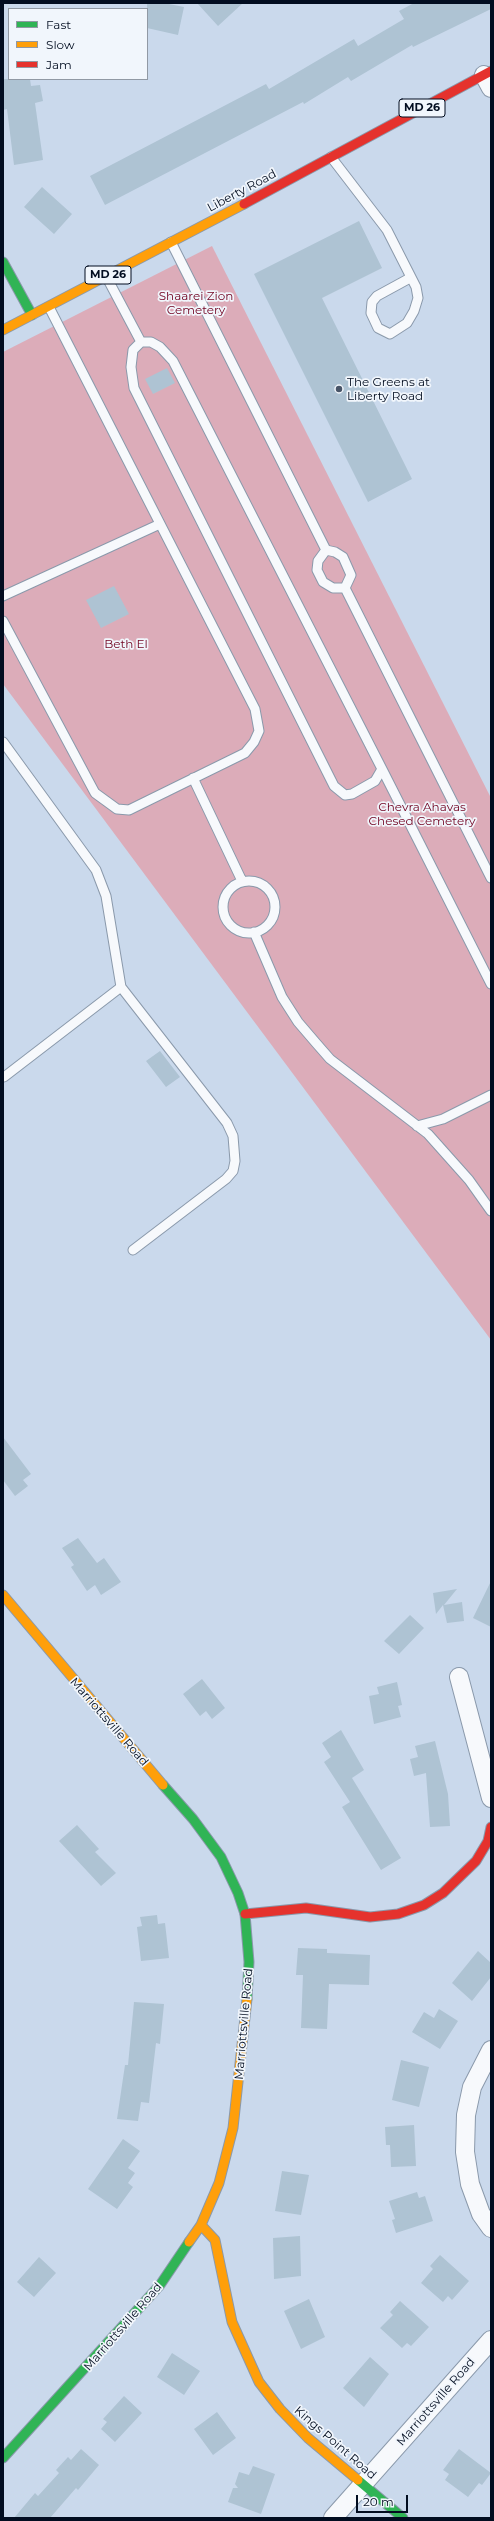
<!DOCTYPE html>
<style>
body{margin:0}
#map{position:relative;width:494px;height:2521px;overflow:hidden;background:#cad9ec;font-family:Montserrat,sans-serif}
canvas{display:block}
.frame{position:absolute;inset:0;border:4px solid #020d20;pointer-events:none}
.legend{position:absolute;left:8px;top:8px;width:140px;height:72px;box-sizing:border-box;background:#f1f6fc;border:1px solid #9199a4;margin:0;padding:5px 7px;list-style:none;font-size:12px;color:#020d20}
.legend li{display:flex;align-items:center;gap:8px;height:20px}
.legend b{width:20px;border:1px solid #9199a4}
.scale{position:absolute;left:356px;top:2495px;width:52px;height:18px;box-sizing:border-box;border:2px solid #020d20;border-top:0;padding-left:5px;font-size:12px;line-height:14px;white-space:nowrap;color:#020d20;-webkit-text-stroke:3px #f1f6fc;paint-order:stroke}
</style>
<div id="map">
<canvas width="494" height="2521"></canvas>
<div class="frame"></div>
<ul class="legend">
<li><b style="height:5px;background:#30b455"></b>Fast</li>
<li><b style="height:5px;background:#ff9f0a"></b>Slow</li>
<li><b style="height:5px;background:#e5322d"></b>Jam</li>
</ul>
<div class="scale">20 m</div>
</div>
<script>
const context = document.querySelector('canvas').getContext('2d');
context.lineJoin = 'round';
function fillPath(path, color) { context.fillStyle = color; context.fill(path, 'evenodd'); }
const shape = rows => new Path2D(rows.map(r => 'M' + r).join(''));
function strokePath(path, color, width, dash) { context.strokeStyle = color; context.lineWidth = width; context.lineCap = dash ? 'butt' : 'round'; context.setLineDash(dash || []); context.stroke(path); }
function drawText(font, color, halo, rows, align = 'center') {
  context.font = font + ' Montserrat,sans-serif'; context.lineWidth = 3.5; context.setLineDash([]); context.textBaseline = 'middle'; context.strokeStyle = halo; context.fillStyle = color; for (const [text, x, y, turn = 0] of rows) {
    context.save(); context.translate(x, y); context.rotate((+turn || 0) * Math.PI / 180); context.textAlign = isNaN(turn) ? turn : align; if (halo) context.strokeText(text, 0, 0); context.fillText(text, 0, 0); context.restore();
  }
}
const green = shape([
 [212,246,491,798,491,1340,3,684,3,352]
]);
const building = shape([
 [147,3,164,3,184,7,178,35,147,28],
 [197,3,243,3,218,26],
 [414,3,491,3,491,9,413,47,412,45,351,81,348,77,304,104,303,102,105,205,90,176,266,84,269,89,354,39,358,46,404,19,399,11],
 [3,79,30,79,31,86,40,85,43,101,35,103,43,160,14,165,7,109,3,110],
 [42,187,72,214,54,234,24,207],
 [359,221,382,268,322,298,412,479,368,502,254,274],
 [167,368,175,383,153,394,145,379],
 [114,586,129,614,101,628,86,600],
 [160,1051,180,1077,166,1087,146,1061],
 [3,1437,31,1474,23,1480,28,1486,15,1496,3,1480],
 [78,1538,97,1563,104,1558,121,1582,101,1595,95,1585,87,1591,71,1567,74,1565,62,1548],
 [491,1581,491,1627,473,1618],
 [457,1589,444,1605,462,1602,464,1621,447,1623,443,1605,436,1614,433,1593],
 [410,1615,424,1628,399,1654,384,1641],
 [202,1679,225,1708,212,1719,206,1711,200,1716,183,1694],
 [397,1682,402,1705,398,1706,401,1717,374,1724,369,1696,379,1694,377,1687],
 [341,1730,364,1770,352,1778,401,1858,381,1870,342,1807,350,1802,324,1762,331,1757,322,1743],
 [435,1741,448,1794,450,1826,430,1827,426,1773,414,1776,410,1759,418,1757,415,1746],
 [77,1825,99,1849,95,1852,116,1873,101,1886,59,1841],
 [157,1915,158,1924,165,1923,169,1958,141,1961,137,1927,142,1926,140,1917],
 [298,1948,327,1949,327,1953,370,1955,369,1985,329,1984,327,2029,301,2028,303,1975,296,1975],
 [478,1951,491,1963,491,1977,472,2001,452,1983],
 [134,2002,164,2004,160,2044,156,2043,149,2103,141,2102,138,2121,117,2119,125,2065,128,2065],
 [439,2009,458,2021,440,2049,412,2032,424,2012,434,2018],
 [401,2060,429,2067,419,2107,392,2100],
 [414,2125,416,2166,391,2167,390,2145,386,2145,385,2127],
 [123,2139,140,2151,128,2168,135,2173,128,2183,133,2187,117,2209,88,2189],
 [282,2171,309,2175,301,2215,275,2211],
 [417,2192,419,2198,425,2196,433,2221,396,2233,392,2220,395,2219,389,2201],
 [300,2236,301,2276,274,2279,273,2238],
 [440,2255,469,2281,452,2300,448,2296,443,2302,421,2283,433,2269,430,2266],
 [39,2257,56,2273,34,2297,17,2282],
 [309,2299,325,2337,301,2349,284,2311],
 [400,2301,429,2327,411,2346,407,2343,402,2348,380,2328,393,2315,390,2312],
 [172,2353,200,2371,184,2395,157,2377],
 [370,2357,389,2374,364,2407,343,2388],
 [124,2396,142,2413,115,2442,101,2429,107,2422,103,2419],
 [217,2412,236,2438,213,2455,194,2429],
 [81,2449,99,2465,78,2490,76,2488,50,2518,14,2518,35,2493,38,2496,59,2473,56,2470,68,2457,71,2460],
 [459,2449,491,2473,482,2485,479,2483,468,2497,445,2480,449,2474,443,2470],
 [253,2466,275,2474,261,2514,228,2502,233,2488,238,2488,235,2484,239,2472,249,2475]
]);
const lane = shape([
 [331,157,387,230,416,287,418,298,414,311,407,323,390,334,378,328,371,313,372,302,377,296,410,278],
 [171,242,326,550],
 [106,276,141,342],
 [326,550,318,561,317,570,323,582,333,588,345,588],
 [326,550,335,552,343,557,351,575,345,588],
 [345,588,491,878],
 [3,596,160,524],
 [3,621,95,793,117,809,129,810,245,753,254,742,259,731,255,709,49,307],
 [3,742,96,870,106,896,121,987,227,1123,233,1136,235,1161,233,1171,226,1179,133,1250],
 [382,769,375,781,352,794,345,795,334,786,134,388,131,367,133,350,141,342,151,342,160,347,173,361,382,769,491,984],
 [193,778,242,881],
 '223 907a26 26 0 1 1 52 0a26 26 0 1 1-52 0Z',
 [254,932,282,997,298,1022,316,1043,330,1059,428,1134,469,1180,491,1211],
 [4,1077,121,987],
 [417,1126,443,1119,491,1095]
]);
const street = shape([
 [484,75,491,88],
 [459,1677,491,1798],
 [491,2050,472,2087,466,2115,465,2152,470,2184,481,2214,491,2228],
 [333,2518,491,2340]
]);
const fast = shape([
 [3,262,32,315],
 [163,1785,193,1819,221,1857,238,1893,245,1914,249,1962,247,1999],
 [3,2458,160,2285,189,2242],
 [358,2480,403,2518]
]);
const slow = shape([
 [3,330,244,204],
 [3,1595,163,1785],
 [201,2225,215,2240,232,2322,259,2382,280,2409,308,2438,358,2480],
 [189,2242,201,2225,219,2183,233,2128,247,1999]
]);
const jam = shape([
 [244,204,491,71],
 [245,1914,306,1908,370,1917,398,1914,424,1905,443,1893,476,1861,488,1841,491,1827]
]);
const markers = [
 [339,389,4,"#485467"]
];
const shields = [
 [422,108,46],
 [108,275,46]
];
const shieldNames = [
 ["MD 26",422,108],
 ["MD 26",108,275]
];
const streetNames = [
 ["Liberty Road",242,191,-28],
 ["Marriottsville Road",109,1722,49],
 ["Marriottsville Road",244,2024,-85],
 ["Marriottsville Road",123,2327,-49],
 ["Marriottsville Road",436,2402,-49],
 ["Kings Point Road",335,2443,41]
];
const parkNames = [
 ["Shaarei Zion",196,296],
 ["Cemetery",196,310],
 ["Beth El",126,644],
 ["Chevra Ahavas",422,807],
 ["Chesed Cemetery",422,821]
];
const poiNames = [
 ["The Greens at",347,382],
 ["Liberty Road",347,396]
];
fillPath(green, '#dcacb9');
fillPath(building, '#aec3d3');
strokePath(lane, '#8a99ab', 11);
strokePath(street, '#8a99ab', 20);
strokePath(fast, '#8a99ab', 11);
strokePath(slow, '#8a99ab', 11);
strokePath(jam, '#8a99ab', 11);
strokePath(lane, '#f7f9fc', 9);
strokePath(street, '#f7f9fc', 18);
strokePath(fast, '#30b455', 9);
strokePath(slow, '#ff9f0a', 9);
strokePath(jam, '#e5322d', 9);
for (const [x, y, r, color] of markers) { const dot = new Path2D(); dot.arc(x, y, r, 0, 2 * Math.PI); context.fillStyle = color; context.fill(dot); strokePath(dot, '#f1f6fc', 1.5); }
for (const [x, y, w] of shields) { const box = new Path2D(); box.roundRect(x - w / 2, y - 9, w, 18, 3); context.fillStyle = '#f1f6fc'; context.fill(box); strokePath(box, '#020d20', 1); }
drawText('bold 11px', '#020d20', null, shieldNames);
drawText('12px', '#020d20', '#f1f6fc', streetNames);
drawText('12px', '#70001f', '#f1f6fc', parkNames);
drawText('12px', '#020d20', '#f1f6fc', poiNames, 'left');
</script>
